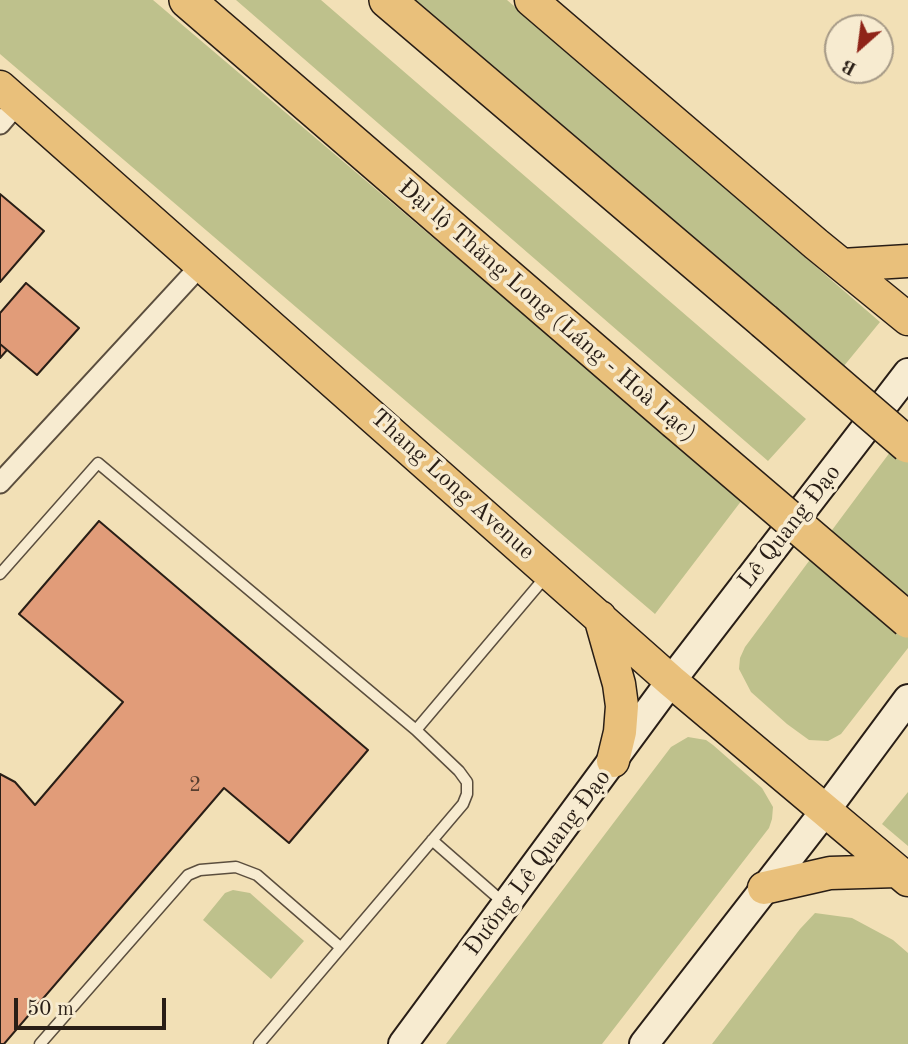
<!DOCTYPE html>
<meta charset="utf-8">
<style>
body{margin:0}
#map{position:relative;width:908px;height:1044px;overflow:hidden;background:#f2e0b6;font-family:"Old Standard TT",serif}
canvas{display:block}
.north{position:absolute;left:824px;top:14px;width:70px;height:70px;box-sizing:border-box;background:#f7ebd0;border:2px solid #a59986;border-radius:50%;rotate:208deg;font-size:19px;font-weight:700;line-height:28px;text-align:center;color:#291e16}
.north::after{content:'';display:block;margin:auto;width:24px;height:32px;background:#8f2418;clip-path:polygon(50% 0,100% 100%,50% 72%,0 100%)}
.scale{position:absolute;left:14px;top:998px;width:152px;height:32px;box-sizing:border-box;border:4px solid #291e16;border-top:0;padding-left:9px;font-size:21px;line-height:24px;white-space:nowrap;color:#291e16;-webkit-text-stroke:5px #f7ebd0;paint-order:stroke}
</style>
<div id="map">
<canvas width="908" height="1044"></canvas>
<div class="north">B</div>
<div class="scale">50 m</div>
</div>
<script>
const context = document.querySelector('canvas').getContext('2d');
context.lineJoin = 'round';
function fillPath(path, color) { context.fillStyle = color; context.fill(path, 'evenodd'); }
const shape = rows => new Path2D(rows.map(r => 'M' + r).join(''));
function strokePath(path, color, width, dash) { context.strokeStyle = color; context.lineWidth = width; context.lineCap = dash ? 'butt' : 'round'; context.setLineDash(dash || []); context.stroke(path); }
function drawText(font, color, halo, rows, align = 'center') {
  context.font = font + ' "Old Standard TT",serif'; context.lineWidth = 7; context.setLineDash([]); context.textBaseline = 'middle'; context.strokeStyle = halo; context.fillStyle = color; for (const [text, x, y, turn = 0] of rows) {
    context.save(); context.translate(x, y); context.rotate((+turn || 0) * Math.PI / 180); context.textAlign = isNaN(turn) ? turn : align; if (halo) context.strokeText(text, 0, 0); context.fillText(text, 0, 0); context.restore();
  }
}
const green = shape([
 [0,0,153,0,742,500,655,614,0,54],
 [236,0,321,0,806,419,768,461],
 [398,0,507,0,880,322,834,378],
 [908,428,908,648,841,734,828,741,809,740,787,724,751,692,739,669,740,658,745,647],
 [688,737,706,740,713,745,762,788,773,807,772,819,769,828,602,1044,446,1044,671,747],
 [908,792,908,846,882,824],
 [233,890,250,893,304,941,271,979,203,920,225,893],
 [815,913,852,918,893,940,908,953,908,1044,712,1044,800,929]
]);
const building = shape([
 [0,194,44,231,0,282,0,194],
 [26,283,79,328,37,375,0,344,0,313,26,283],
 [0,344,7,350,0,358,0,344],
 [99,521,368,750,289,843,224,788,4,1044,0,1044,0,774,15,782,35,805,123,702,19,614,99,521]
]);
const service = shape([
 [0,574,98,463,416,730,459,771,467,782,467,794,463,804,259,1044],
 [416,730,547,575],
 [432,840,504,903],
 [40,1044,188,875,200,870,236,867,257,875,340,947]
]);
const minor = shape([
 [0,124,18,103],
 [0,483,202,264]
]);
const secondary = shape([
 [403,1044,671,681,908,373],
 [644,1044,825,811,908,699]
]);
const primary = shape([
 [531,0,816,244,908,319],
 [0,87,671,681,908,880],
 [842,265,908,261],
 [600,617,619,684,622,706,620,732,613,761],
 [764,888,830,873,897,871]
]);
const motorway = shape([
 [187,0,675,421],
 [387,0,764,321]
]);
const motorwayBridge = shape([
 [764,321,908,445],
 [675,421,908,620]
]);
const numberNames = [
 ["2",195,785]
];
const streetNames = [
 ["Đại lộ Thăng Long (Láng - Hoà Lạc)",547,311,41],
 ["Thang Long Avenue",452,485,42],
 ["Lê Quang Đạo",790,527,-52],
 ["Đường Lê Quang Đạo",538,863,-53]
];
fillPath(green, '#bec18c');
fillPath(building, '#e19c79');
strokePath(building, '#291e16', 2);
strokePath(service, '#5b4e3e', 13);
strokePath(minor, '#5b4e3e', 23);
strokePath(secondary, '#291e16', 32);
strokePath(primary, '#291e16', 35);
strokePath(motorway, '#291e16', 38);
strokePath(service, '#f7ebd0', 10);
strokePath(minor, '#f7ebd0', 19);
strokePath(secondary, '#f7ebd0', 28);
strokePath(primary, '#e9c07b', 32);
strokePath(motorway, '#e9c07b', 35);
strokePath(motorwayBridge, '#291e16', 38, []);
strokePath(motorwayBridge, '#e9c07b', 35);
drawText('21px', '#573e2f', null, numberNames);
drawText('24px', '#291e16', '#f7ebd0', streetNames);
</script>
